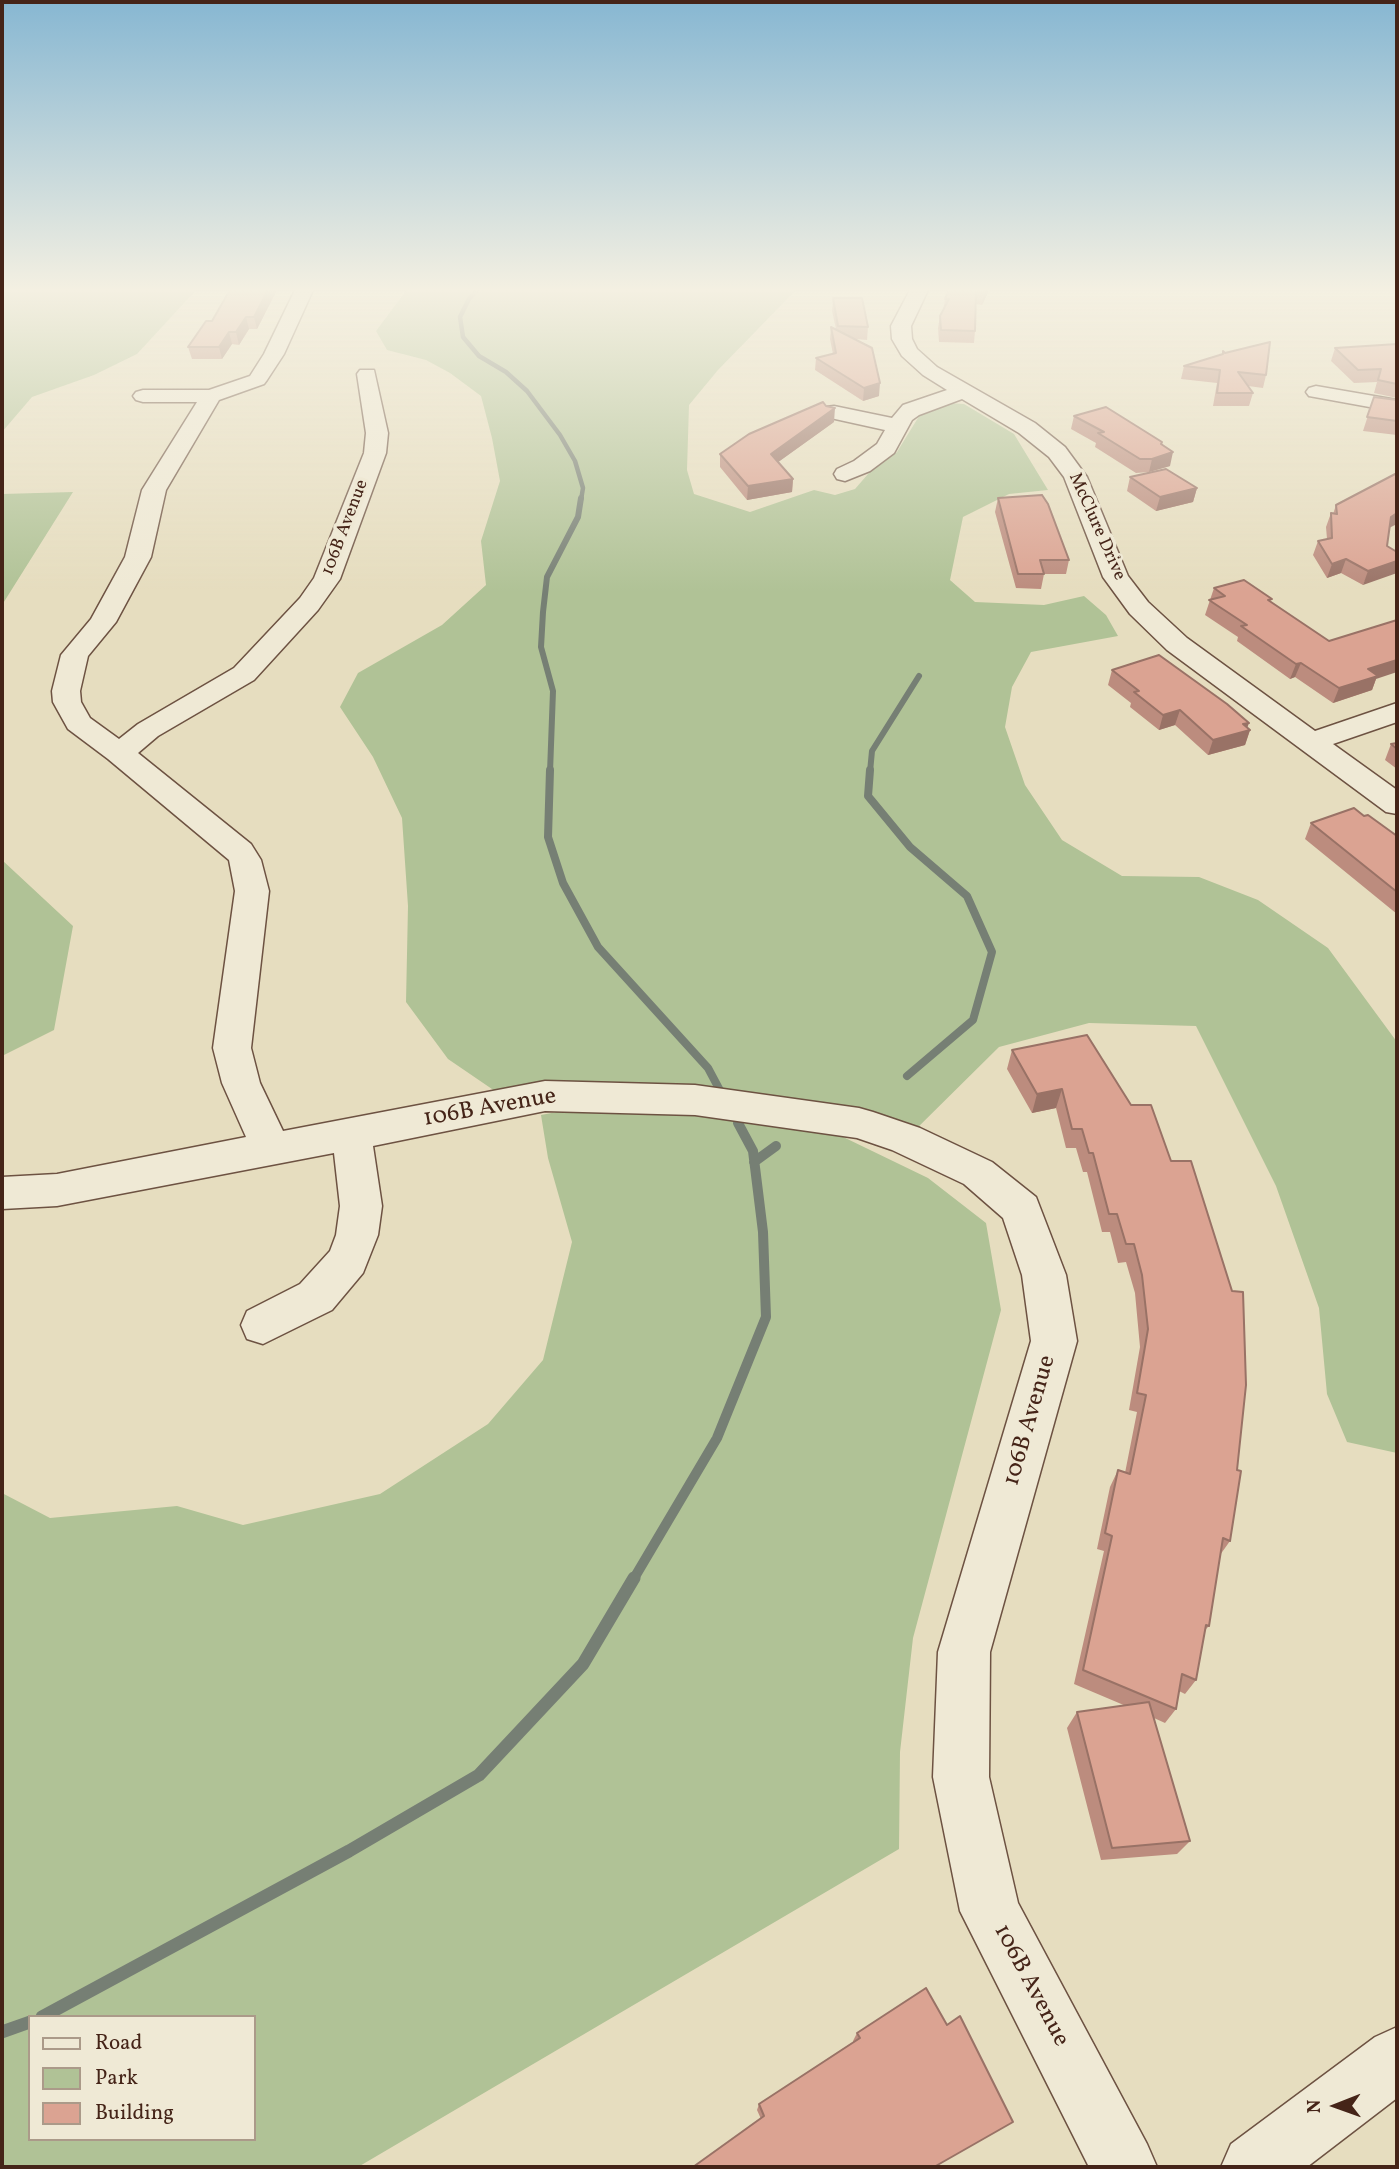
<!DOCTYPE html>
<style>
body{margin:0}
#map{position:relative;width:1399px;height:2169px;overflow:hidden;background:#e6ddbf;font-family:Vollkorn,serif}
canvas{display:block}
.frame{position:absolute;inset:0;border:4px solid #452418;pointer-events:none}
.legend{position:absolute;left:28px;top:2015px;width:228px;height:126px;box-sizing:border-box;background:#efe9d5;border:2px solid #ab9a89;margin:0;padding:9px 12px;list-style:none;font-size:21px;color:#452418}
.legend li{display:flex;align-items:center;gap:14px;height:35px}
.legend b{width:35px;border:2px solid #ab9a89}
.north{position:absolute;left:1301px;top:2071px;width:70px;height:70px;-webkit-text-stroke:5px #efe9d5;paint-order:stroke;rotate:269deg;font-size:19px;font-weight:700;line-height:28px;text-align:center;color:#452418}
.north::after{content:'';display:block;margin:auto;width:24px;height:32px;background:#452418;clip-path:polygon(50% 0,100% 100%,50% 72%,0 100%)}
</style>
<div id="map">
<canvas width="1399" height="2169"></canvas>
<div class="frame"></div>
<ul class="legend">
<li><b style="height:9px;background:#efe9d5"></b>Road</li>
<li><b style="height:19px;background:#b0c296"></b>Park</li>
<li><b style="height:19px;background:#dba392"></b>Building</li>
</ul>
<div class="north">N</div>
</div>
<script>
const context = document.querySelector('canvas').getContext('2d');
context.lineJoin = 'round';
function fillPath(path, color) { context.fillStyle = color; context.fill(path, 'evenodd'); }
const shape = rows => new Path2D(rows.map(r => 'M' + r).join(''));
function strokePath(path, color, width, dash) { context.strokeStyle = color; context.lineWidth = width; context.lineCap = dash ? 'butt' : 'round'; context.setLineDash(dash || []); context.stroke(path); }
function drawText(font, color, halo, rows, align = 'center') {
  context.font = font + ' Vollkorn,serif'; context.lineWidth = 7; context.setLineDash([]); context.textBaseline = 'middle'; context.strokeStyle = halo; context.fillStyle = color; for (const [text, x, y, turn = 0] of rows) {
    context.save(); context.translate(x, y); context.rotate((+turn || 0) * Math.PI / 180); context.textAlign = isNaN(turn) ? turn : align; if (halo) context.strokeText(text, 0, 0); context.fillText(text, 0, 0); context.restore();
  }
}
const green = shape([
 [2,288,198,288,137,354,94,375,32,397,2,432],
 [408,288,798,288,718,370,689,405,687,470,694,494,750,512,814,490,835,495,855,489,868,474,897,452,921,413,949,403,964,404,1014,434,1048,490,1009,494,963,517,950,580,975,602,1044,605,1084,596,1106,615,1118,636,1031,652,1012,687,1005,727,1025,785,1062,840,1122,876,1199,877,1258,900,1328,948,1397,1042,1397,1453,1347,1442,1327,1394,1319,1308,1276,1186,1196,1026,1089,1023,999,1047,906,1139,859,1123,511,1102,448,1059,406,1002,408,906,402,818,373,757,340,707,358,673,442,625,486,585,481,541,500,481,492,438,481,396,450,373,426,360,387,350,376,331],
 [73,492,2,605,2,494],
 [2,860,73,926,54,1030,2,1056],
 [578,1108,679,1112,837,1134,928,1178,986,1223,1001,1310,913,1638,900,1752,899,1849,358,2167,2,2167,2,1493,50,1518,177,1506,243,1525,380,1494,488,1424,543,1360,572,1242,548,1158,541,1115],
 [30,2017,254,2017,254,2139,30,2139]
]);
const streamFar4 = shape([
 [479,288,469,299,460,317,463,337,479,356,506,372,527,391,560,435,575,461,583,488,581,500]
]);
const streamFar3 = shape([
 [550,772,553,691,541,647,543,612,547,577,578,517,581,498],
 [870,772,872,751,919,676]
]);
const streamFar2 = shape([
 [550,770,548,837,563,883,598,947,708,1068,724,1098],
 [870,770,868,796,910,847,967,896,992,952,973,1020,907,1076],
 [733,1113,739,1124]
]);
const streamFar1 = shape([
 [754,1162,776,1146],
 [633,1580,717,1438,766,1317,763,1232,753,1151,738,1123]
]);
const stream = shape([
 [42,2017,349,1851,479,1775,583,1664,634,1578],
 [2,2032,30,2022]
]);
const minor = shape([
 [296,288,314,288,284,354,267,380,264,384,219,400,166,490,151,557,116,622,88,656,80,691,81,702,90,718,119,739,138,724,234,668,300,598,314,578,364,453,366,433,357,374,360,370,374,370,388,433,386,453,340,579,318,610,254,680,158,736,138,753,251,844,261,860,269,891,251,1048,260,1083,283,1131,545,1081,695,1085,859,1108,873,1112,920,1128,992,1162,1036,1197,1066,1275,1077,1341,990,1652,989,1777,1018,1903,1147,2144,1157,2167,1089,2167,960,1911,933,1777,938,1652,1031,1341,1022,1275,1003,1218,964,1184,892,1150,857,1138,695,1115,545,1111,373,1146,382,1206,378,1235,363,1273,332,1310,263,1344,247,1339,241,1325,247,1311,300,1284,330,1251,336,1235,340,1206,334,1153,57,1206,2,1209,2,1177,57,1174,246,1137,222,1083,213,1048,235,891,229,860,108,759,68,729,53,702,52,691,61,655,91,619,125,557,142,490,197,402,143,402,136,400,133,396,136,392,143,390,209,390,250,376,264,354,296,288],
 [911,288,929,288,911,326,912,339,917,349,937,367,1035,423,1065,447,1087,477,1128,576,1148,602,1187,638,1315,731,1397,703,1397,722,1333,744,1397,790,1397,814,1386,812,1167,650,1130,614,1103,577,1064,477,1049,457,1019,433,962,399,919,415,912,420,894,453,870,471,845,481,837,479,834,474,837,469,854,461,877,444,885,430,826,417,823,412,826,407,834,406,892,418,903,405,947,390,923,375,902,356,892,339,891,326,911,288],
 [1316,386,1397,400,1397,412,1309,396,1306,392,1309,388,1316,386],
 [1397,2027,1397,2098,1307,2167,1221,2167,1231,2144,1375,2037,1397,2027]
]);
const wall = shape([
 [278,288,257,329,249,329,239,345,232,344,222,359,192,359,188,347,212,321],
 [990,288,982,305,976,304,975,331,974,343,939,342,938,328,940,316,943,310,945,299],
 [833,298,868,327,867,340,856,339,879,396,863,401,815,370,816,358,833,354,830,339,831,327,836,329,832,311],
 [1397,344,1397,398,1374,393,1377,382,1354,383,1331,361,1335,348],
 [1225,353,1266,375,1263,388,1248,386,1253,393,1249,406,1213,406,1217,383,1181,379,1184,366],
 [1374,397,1397,400,1397,435,1363,431],
 [1074,416,1162,442,1162,445,1170,466,1149,472,1136,473,1095,447,1096,443,1071,429],
 [834,422,778,462,793,479,792,492,747,500,720,467,720,454],
 [1130,477,1197,488,1193,502,1156,511,1127,491],
 [998,498,1069,560,1066,574,1044,574,1041,589,1016,588,995,512],
 [1336,505,1389,528,1363,585,1341,573,1327,578,1313,555,1318,541,1327,539,1326,527,1331,513,1333,514],
 [1214,588,1271,602,1376,679,1372,690,1333,703,1295,677,1290,679,1237,641,1238,637,1205,615],
 [1112,670,1247,727,1250,730,1245,745,1208,755,1175,725,1159,730,1130,707,1131,703,1108,685],
 [1397,743,1397,769,1385,760,1391,744],
 [1364,816,1397,836,1397,914,1305,839,1311,823],
 [1087,1035,1230,1541,1220,1555,1209,1626,1205,1630,1196,1680,1185,1694,1179,1691,1176,1709,1165,1723,1154,1718,1190,1841,1177,1854,1101,1860,1067,1728,1077,1712,1126,1706,1074,1684,1104,1551,1097,1549,1110,1487,1118,1470,1125,1473,1137,1412,1129,1410,1140,1347,1135,1293,1126,1262,1118,1263,1110,1232,1102,1232,1087,1172,1083,1172,1076,1148,1066,1148,1056,1108,1032,1113,1007,1069,1012,1050],
 [947,2025,1013,2122,761,2119,757,2110,759,2104,853,2042,853,2041,857,2033]
]);
const shadedWall = shape([
 [269,288,278,288,257,329,254,317],
 [986,288,990,288,982,305,984,293],
 [246,317,249,329,239,345,236,332],
 [229,332,232,344,222,359,219,347],
 [880,383,879,396,863,401,864,388],
 [835,408,834,422,770,468,771,454],
 [1162,442,1159,455,1173,452,1170,466,1149,472,1152,459],
 [793,479,792,492,747,500,748,486],
 [1197,488,1193,502,1156,511,1160,497],
 [1397,513,1397,524,1385,530,1391,517],
 [1346,559,1341,573,1327,578,1332,564],
 [1397,561,1397,573,1363,585,1368,571],
 [1397,660,1397,672,1376,679,1372,690,1333,703,1339,688,1368,669],
 [1301,663,1295,677,1290,679,1296,664],
 [1180,710,1175,725,1159,730,1163,715],
 [1249,723,1246,731,1250,730,1245,745,1208,755,1213,740,1243,724],
 [1062,1089,1056,1108,1032,1113,1037,1094]
]);
const building = shape([
 [231,288,269,288,254,317,246,317,236,332,229,332,219,347,188,347,206,321,212,321,231,288],
 [950,288,986,288,984,293,976,292,975,331,941,330,940,316,949,299,945,299,950,288],
 [833,298,862,298,868,327,838,326,833,298],
 [831,327,872,348,880,383,864,388,816,358,836,353,831,327],
 [1270,342,1266,375,1238,372,1253,393,1217,393,1220,370,1184,366,1223,354,1223,351,1225,353,1270,342],
 [1397,344,1397,384,1378,380,1381,369,1358,370,1335,348,1397,344],
 [1374,397,1397,400,1397,421,1367,417,1374,397],
 [823,402,826,406,835,408,771,454,793,479,748,486,720,454,749,434,823,402],
 [1106,407,1162,442,1161,444,1173,452,1152,459,1140,459,1098,433,1104,432,1074,416,1106,407],
 [1166,469,1197,488,1160,497,1130,477,1166,469],
 [1397,473,1397,513,1391,517,1387,546,1397,552,1397,561,1368,571,1346,559,1332,564,1318,541,1332,538,1331,513,1337,514,1336,505,1397,473],
 [1042,495,1048,504,1069,560,1040,560,1044,574,1018,574,998,498,1042,495],
 [1244,580,1272,599,1268,600,1329,641,1397,620,1397,660,1368,669,1378,676,1339,688,1301,663,1296,664,1241,626,1247,625,1209,600,1225,596,1214,588,1244,580],
 [1159,655,1227,704,1249,723,1243,724,1250,730,1213,740,1180,710,1163,715,1134,692,1139,691,1112,670,1159,655],
 [1397,743,1397,749,1391,744,1397,743],
 [1354,808,1364,816,1368,815,1397,836,1397,892,1311,823,1354,808],
 [1087,1035,1131,1105,1151,1105,1171,1161,1191,1161,1232,1291,1243,1292,1246,1385,1237,1470,1241,1471,1230,1541,1223,1538,1209,1626,1206,1625,1196,1680,1182,1674,1176,1709,1083,1670,1112,1536,1105,1533,1118,1470,1130,1474,1146,1395,1137,1393,1148,1329,1142,1275,1134,1244,1126,1244,1117,1214,1109,1214,1093,1153,1089,1153,1082,1129,1072,1129,1062,1089,1037,1094,1012,1050,1087,1035],
 [1149,1702,1190,1841,1112,1848,1077,1712,1149,1702],
 [926,1988,947,2025,960,2016,1013,2122,934,2167,693,2167,764,2116,759,2104,860,2038,857,2033,926,1988]
]);
const farStreetnames = [
 ["McClure Drive",1096,527,66],
 ["106B Avenue",346,528,-69]
];
const nearStreetnames = [
 ["106B Avenue",490,1109,-10],
 ["106B Avenue",1031,1421,-74],
 ["106B Avenue",1030,1986,62]
];
fillPath(green, '#b0c296');
strokePath(streamFar4, '#767f74', 4.5);
strokePath(streamFar3, '#767f74', 6);
strokePath(streamFar2, '#767f74', 8);
strokePath(streamFar1, '#767f74', 10);
strokePath(stream, '#767f74', 13);
strokePath(minor, '#6d5242', 3);
fillPath(minor, '#efe9d5');
fillPath(wall, '#bc8c7e');
fillPath(shadedWall, '#997266');
fillPath(building, '#dba392');
strokePath(building, '#997266', 2);
const sky = context.createLinearGradient(0, 0, 0, 592);
sky.addColorStop(0, '#87b7d2');
sky.addColorStop(0.49, '#f4f0e2');
sky.addColorStop(1, '#f4f0e200');
context.fillStyle = sky;
context.fillRect(0, 0, 1399, 592);
drawText('18px', '#452418', '#efe9d5', farStreetnames);
drawText('24px', '#452418', '#efe9d5', nearStreetnames);
</script>
